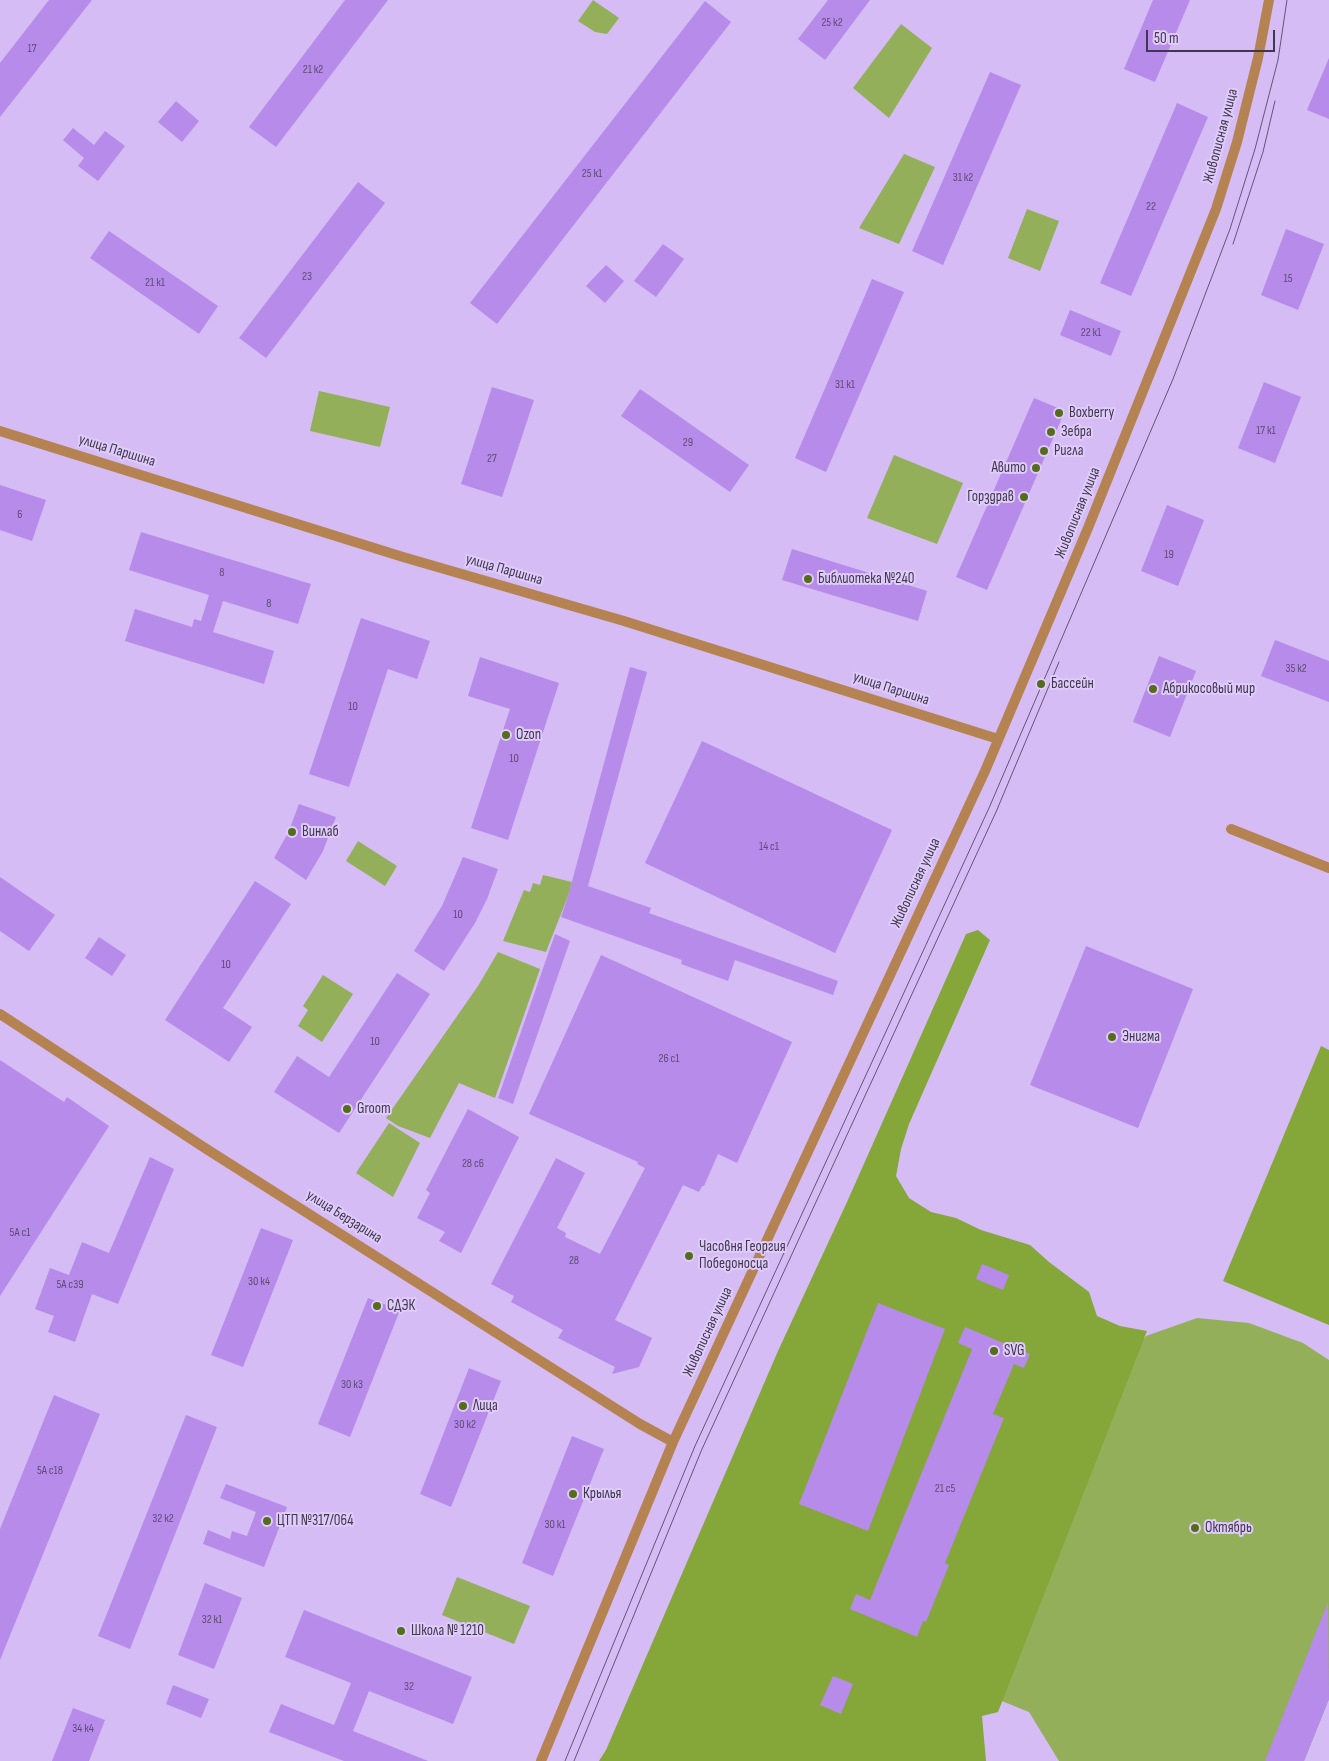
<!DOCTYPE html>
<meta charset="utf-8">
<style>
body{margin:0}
#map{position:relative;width:1329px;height:1761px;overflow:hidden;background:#d5bcf5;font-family:"Sofia Sans Condensed",sans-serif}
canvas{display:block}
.scale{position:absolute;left:1146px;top:30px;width:129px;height:22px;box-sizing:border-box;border:2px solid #41374e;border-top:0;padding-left:6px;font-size:15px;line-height:18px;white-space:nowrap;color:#41374e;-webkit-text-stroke:4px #dfccfa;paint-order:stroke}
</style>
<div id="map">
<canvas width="1329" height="1761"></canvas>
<div class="scale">50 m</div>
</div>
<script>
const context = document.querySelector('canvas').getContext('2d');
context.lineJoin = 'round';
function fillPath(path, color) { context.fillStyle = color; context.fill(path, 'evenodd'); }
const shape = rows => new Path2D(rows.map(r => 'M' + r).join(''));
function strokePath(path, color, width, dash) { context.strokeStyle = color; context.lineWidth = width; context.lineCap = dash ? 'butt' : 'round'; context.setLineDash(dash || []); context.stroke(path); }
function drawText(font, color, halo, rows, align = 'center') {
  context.font = font + ' "Sofia Sans Condensed",sans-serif'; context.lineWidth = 4; context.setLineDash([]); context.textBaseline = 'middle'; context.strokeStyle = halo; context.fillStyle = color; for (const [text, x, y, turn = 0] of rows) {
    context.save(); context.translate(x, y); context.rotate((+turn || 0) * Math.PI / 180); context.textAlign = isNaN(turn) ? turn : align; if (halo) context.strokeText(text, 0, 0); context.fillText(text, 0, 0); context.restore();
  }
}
const green = shape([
 [593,0,619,18,607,34,595,32,578,21],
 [901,24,932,48,889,118,853,88],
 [904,154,935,167,899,244,859,228],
 [1027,209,1059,221,1040,271,1008,258],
 [319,391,390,407,380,447,310,431],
 [894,455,963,483,937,544,867,518],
 [358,841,397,866,385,886,346,861],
 [543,875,572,882,568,896,546,952,503,941,524,890,530,892,533,883,540,885],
 [498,952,540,969,495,1098,459,1083,430,1138,398,1126,386,1118,478,986],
 [323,975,353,994,322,1042,298,1026,308,1010,303,1006],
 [389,1123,420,1143,393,1197,356,1173],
 [1197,1318,1249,1323,1303,1343,1329,1360,1329,1699,1304,1761,1059,1761,1029,1712,992,1697,1130,1358,1146,1336],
 [457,1577,530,1606,514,1644,442,1615]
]);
const forest = shape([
 [978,930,990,940,909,1124,901,1149,896,1176,909,1198,931,1212,956,1218,981,1230,1030,1245,1049,1262,1089,1292,1097,1316,1120,1326,1147,1331,998,1712,982,1716,986,1761,599,1761,606,1750,778,1351,847,1202,966,934],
 [1321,1046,1329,1050,1329,1325,1223,1281]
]);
const building = shape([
 [49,0,92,0,0,117,0,63],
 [345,0,388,0,276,147,249,127],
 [828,0,870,0,825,60,798,39],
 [1153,0,1190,0,1155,82,1124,69],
 [705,1,731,22,497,324,470,303],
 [1329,58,1329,119,1307,110],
 [990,72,1021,85,943,265,912,251],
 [176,101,199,121,182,142,158,122],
 [1177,103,1208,117,1131,296,1100,283],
 [73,128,94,145,105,131,125,146,98,181,78,166,84,158,63,140],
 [358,182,385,203,266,358,239,338],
 [1286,229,1324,244,1298,310,1261,295],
 [109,231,218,306,199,334,90,258],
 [663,244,684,259,656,297,634,281],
 [606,265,624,281,605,303,586,286],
 [872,279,904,292,826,472,795,458],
 [1070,310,1121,331,1111,356,1060,335],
 [1264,382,1301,397,1275,463,1238,448],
 [492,387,534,400,502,497,461,484],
 [640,389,749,465,730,492,621,416],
 [1034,398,1065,411,987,590,956,577],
 [0,485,46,500,32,541,0,530],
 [1167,505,1204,520,1178,586,1141,571],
 [141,532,311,584,298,624,223,601,213,632,274,651,264,684,125,641,135,609,192,627,194,619,201,621,209,595,129,570],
 [792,549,927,591,918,621,782,580],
 [361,618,430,641,417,679,388,669,349,787,309,774],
 [1275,640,1329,661,1329,702,1261,676],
 [1159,656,1196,671,1170,737,1133,722],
 [480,657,559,683,508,840,471,828,510,709,468,696],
 [630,667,647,672,588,886,651,908,649,913,838,981,833,995,735,960,728,981,681,964,682,960,561,917,568,896],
 [702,741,892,830,835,953,645,863],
 [299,804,336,817,323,851,306,880,274,858,288,833],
 [463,857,498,869,487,899,475,923,444,971,414,951,442,906],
 [0,877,55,915,29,951,0,931],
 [255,881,291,904,223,1008,252,1027,229,1062,165,1020],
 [555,934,570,941,513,1104,498,1098],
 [99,937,126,955,112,976,85,958],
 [1086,946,1193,989,1138,1128,1030,1085],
 [601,955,792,1042,737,1163,718,1154,704,1186,702,1186,699,1192,683,1185,615,1320,652,1338,639,1367,612,1374,615,1367,558,1338,563,1330,511,1302,514,1296,491,1284,556,1158,585,1173,557,1228,566,1233,565,1237,600,1254,645,1168,637,1164,638,1162,529,1114],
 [397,973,430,994,339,1133,274,1092,297,1056,329,1077],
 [0,1060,64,1102,67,1097,109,1126,0,1296],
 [468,1109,519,1137,461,1253,439,1241,445,1232,417,1218,430,1193,426,1190],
 [150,1157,174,1169,118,1304,92,1294,75,1342,48,1332,54,1316,35,1309,50,1268,69,1275,82,1242,109,1253],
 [261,1228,293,1240,243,1367,211,1355],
 [982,1264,1009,1275,1003,1290,976,1279],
 [368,1298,400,1310,350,1437,318,1424],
 [878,1303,945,1329,868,1531,799,1504],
 [965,1327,1030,1354,1024,1368,1014,1364,993,1414,1004,1418,945,1563,949,1565,926,1622,923,1621,917,1637,850,1609,856,1594,870,1600,972,1349,958,1343],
 [469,1368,501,1381,451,1507,420,1494],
 [54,1395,100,1414,0,1660,0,1529],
 [186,1415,217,1427,130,1649,98,1636],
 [572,1436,604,1449,553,1576,522,1563],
 [226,1484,287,1507,264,1567,203,1544,208,1530,230,1539,232,1531,247,1536,256,1512,220,1498],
 [205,1583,242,1598,214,1669,178,1655],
 [1328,1602,1329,1699,1304,1761,1265,1761],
 [304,1610,472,1677,453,1724,369,1691,353,1731,428,1761,344,1761,269,1732,281,1704,334,1725,351,1683,285,1657],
 [833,1676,853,1684,841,1714,820,1705],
 [173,1685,209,1699,201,1718,166,1704],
 [73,1708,105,1720,89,1761,52,1761]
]);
const minor = shape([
 [1231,829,1329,868]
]);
const tertiary = shape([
 [0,431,403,557,624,621,998,739],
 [0,1014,208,1150,640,1424,673,1442],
 [541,1761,673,1442,985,771,1088,528,1216,209,1237,142,1258,58,1269,0]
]);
const tram = shape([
 [1233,244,1263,152,1275,101],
 [565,1761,695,1446,989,808,1173,379,1230,229,1255,149,1278,60,1287,0],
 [574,1761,702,1449,996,812,1059,662]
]);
const markers = [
 [1059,413,5,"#556c1c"],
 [1051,432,5,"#556c1c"],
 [1044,451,5,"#556c1c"],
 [1036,468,5,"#556c1c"],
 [1024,497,5,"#556c1c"],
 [808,579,5,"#556c1c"],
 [1041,684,5,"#556c1c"],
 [1153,689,5,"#556c1c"],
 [506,735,5,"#556c1c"],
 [292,832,5,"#556c1c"],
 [1112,1037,5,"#556c1c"],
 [347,1109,5,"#556c1c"],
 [689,1256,5,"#556c1c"],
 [377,1306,5,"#556c1c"],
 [994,1351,5,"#556c1c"],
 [463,1406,5,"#556c1c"],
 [573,1494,5,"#556c1c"],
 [267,1521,5,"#556c1c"],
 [1195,1528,5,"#556c1c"],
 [401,1631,5,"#556c1c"]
];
const numberNames = [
 ["25 к2",832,23],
 ["17",32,49],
 ["21 к2",313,70],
 ["25 к1",592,174],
 ["31 к2",963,178],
 ["22",1151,207],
 ["23",307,277],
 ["15",1288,279],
 ["21 к1",155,283],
 ["22 к1",1091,333],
 ["31 к1",845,385],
 ["17 к1",1266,431],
 ["29",688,443],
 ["27",492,459],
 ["6",20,515],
 ["19",1169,555],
 ["8",222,573],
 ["8",269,604],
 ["35 к2",1296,669],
 ["10",353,707],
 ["10",514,759],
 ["14 с1",769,847],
 ["10",458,915],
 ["10",226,965],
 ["10",375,1042],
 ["26 с1",669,1059],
 ["28 с6",473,1164],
 ["5А с1",20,1233],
 ["28",574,1261],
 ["30 к4",259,1282],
 ["5А с39",70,1285],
 ["30 к3",352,1385],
 ["30 к2",465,1425],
 ["5А с18",50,1471],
 ["21 с5",945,1489],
 ["32 к2",163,1519],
 ["30 к1",555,1525],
 ["32 к1",212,1620],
 ["32",409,1687],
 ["34 к4",83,1729]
];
const streetNames = [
 ["Живописная улица",1221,136,-75],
 ["улица Паршина",117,451,17],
 ["Живописная улица",1078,513,-68],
 ["улица Паршина",504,570,16],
 ["улица Паршина",891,689,18],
 ["Живописная улица",916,883,-65],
 ["улица Берзарина",344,1217,32],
 ["Живописная улица",708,1332,-65]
];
const poiNames = [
 ["Boxberry",1069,413],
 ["Зебра",1061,432],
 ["Ригла",1054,451],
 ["Авито",1026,468,"right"],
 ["Горздрав",1014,497,"right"],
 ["Библиотека №240",818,579],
 ["Бассейн",1051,684],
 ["Абрикосовый мир",1163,689],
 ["Ozon",516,735],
 ["Винлаб",302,832],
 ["Энигма",1122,1037],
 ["Groom",357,1109],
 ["Часовня Георгия",699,1247],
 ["Победоносца",699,1264],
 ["СДЭК",387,1306],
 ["SVG",1004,1351],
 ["Лица",473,1406],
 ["Крылья",583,1494],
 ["ЦТП №317/064",277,1521],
 ["Октябрь",1205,1528],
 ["Школа № 1210",411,1631]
];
fillPath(green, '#93af59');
fillPath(forest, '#85a638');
fillPath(building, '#b78bea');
strokePath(minor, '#b58351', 10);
strokePath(tertiary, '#b58351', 10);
strokePath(tram, '#635574', 1);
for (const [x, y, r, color] of markers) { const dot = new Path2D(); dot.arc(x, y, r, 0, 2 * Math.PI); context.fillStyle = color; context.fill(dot); strokePath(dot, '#dfccfa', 2); }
drawText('12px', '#5e4c75', null, numberNames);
drawText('15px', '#41374e', '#dfccfa', streetNames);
drawText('15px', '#41374e', '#dfccfa', poiNames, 'left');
</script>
